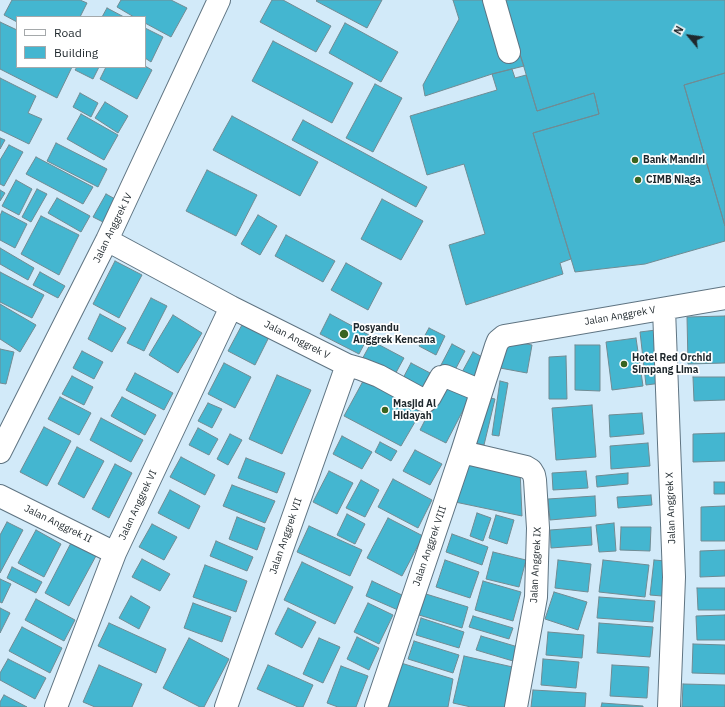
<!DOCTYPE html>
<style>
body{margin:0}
#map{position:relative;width:725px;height:707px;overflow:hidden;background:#d2eaf9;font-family:"IBM Plex Sans",sans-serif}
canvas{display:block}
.legend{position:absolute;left:16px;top:16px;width:130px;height:52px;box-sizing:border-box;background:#fff;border:1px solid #a5a9ab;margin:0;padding:5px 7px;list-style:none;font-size:12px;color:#1f282d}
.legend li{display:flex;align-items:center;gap:8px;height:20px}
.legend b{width:20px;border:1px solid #a5a9ab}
.north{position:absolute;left:669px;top:16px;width:40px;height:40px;-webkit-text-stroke:3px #fff;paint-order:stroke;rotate:299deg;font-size:11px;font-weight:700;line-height:16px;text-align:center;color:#1f282d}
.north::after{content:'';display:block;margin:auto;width:14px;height:18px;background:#1f282d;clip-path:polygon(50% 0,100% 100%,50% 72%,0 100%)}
</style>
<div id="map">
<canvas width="725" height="707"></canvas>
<ul class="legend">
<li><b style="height:5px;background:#fff"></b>Road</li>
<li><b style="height:11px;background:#44b6d0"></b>Building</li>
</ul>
<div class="north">N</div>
</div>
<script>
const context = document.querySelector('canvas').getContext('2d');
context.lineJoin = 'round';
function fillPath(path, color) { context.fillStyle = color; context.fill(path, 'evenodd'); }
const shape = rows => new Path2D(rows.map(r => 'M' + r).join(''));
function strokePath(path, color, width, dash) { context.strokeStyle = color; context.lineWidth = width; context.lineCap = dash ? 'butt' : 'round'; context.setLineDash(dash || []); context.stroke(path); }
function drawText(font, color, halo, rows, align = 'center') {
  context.font = font + ' "IBM Plex Sans",sans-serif'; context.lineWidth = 3.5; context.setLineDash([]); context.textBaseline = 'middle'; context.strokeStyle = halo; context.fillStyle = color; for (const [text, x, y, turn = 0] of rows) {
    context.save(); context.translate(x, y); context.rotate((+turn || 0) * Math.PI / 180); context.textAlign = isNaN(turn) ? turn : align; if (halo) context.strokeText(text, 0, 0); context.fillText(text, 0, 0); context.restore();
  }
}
const building = shape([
 [12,0,80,0,87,3,80,17,17,17,17,22,4,15,12,0],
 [121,0,171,0,187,8,171,37,145,23,145,17,134,17,117,7,121,0],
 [272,0,283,0,331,26,316,52,260,22,272,0],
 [317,0,382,0,367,28,316,1,317,0],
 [453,0,487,0,508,58,520,55,524,66,492,74,425,96,423,85,459,19,453,0],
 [504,0,725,0,725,73,684,85,725,226,725,241,645,264,575,272,533,133,599,114,594,93,537,111,504,0],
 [107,8,124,17,102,17,107,8],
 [0,22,17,30,17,67,72,67,57,98,0,69,0,22],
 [345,23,398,52,381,82,329,53,345,23],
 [145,28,163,37,151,62,145,58,145,28],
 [273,41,353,83,332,123,252,81,273,41],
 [145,66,152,70,137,99,100,79,106,67,145,67,145,66],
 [77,67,99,67,93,79,75,70,77,67],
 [512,69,515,78,526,75,537,111,594,93,599,114,533,133,571,259,560,263,563,274,466,305,449,245,485,234,464,164,427,175,410,116,497,90,492,74,512,69],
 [725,73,725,226,684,85,725,73],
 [0,78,36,96,28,113,42,119,29,144,0,130,0,78],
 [375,84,402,98,373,152,346,138,375,84],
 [80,93,98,103,91,117,73,107,80,93],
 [105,102,128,116,118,133,95,118,105,102],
 [81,114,118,135,104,160,67,139,81,114],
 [232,116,318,162,300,196,213,150,232,116],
 [303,120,427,187,416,207,292,140,303,120],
 [0,138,5,140,0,149,0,138],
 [56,143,107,169,98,187,47,161,56,143],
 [9,145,23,152,4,186,0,184,0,160,9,145],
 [36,157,93,187,83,204,26,174,36,157],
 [207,170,257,195,236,236,186,211,207,170],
 [16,180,32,189,19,215,2,206,16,180],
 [37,189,47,194,31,222,22,217,37,189],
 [0,190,5,193,0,201,0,190],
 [106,194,117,200,105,223,93,217,106,194],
 [57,198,90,216,81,232,48,213,57,198],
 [382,199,423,221,401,260,361,239,382,199],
 [2,211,27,224,15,248,0,240,0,216,2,211],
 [258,215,277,226,260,255,241,244,258,215],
 [41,216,79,235,59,275,21,254,41,216],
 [286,235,335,261,323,282,275,256,286,235],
 [0,248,34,268,28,280,0,264,0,248],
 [115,261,142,275,119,318,93,304,115,261],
 [346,263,382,283,368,310,331,290,346,263],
 [0,272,44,295,32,318,0,302,0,272],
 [40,272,65,286,58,298,33,285,40,272],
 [151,298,167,306,144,351,127,343,151,298],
 [0,304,36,325,20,352,0,339,0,304],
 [100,314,126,328,112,352,88,339,100,314],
 [330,314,369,335,359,354,320,334,330,314],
 [173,315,202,333,178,373,149,355,173,315],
 [725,316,725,363,688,364,687,317,725,316],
 [243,323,269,337,255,365,228,351,243,323],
 [429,328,445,336,436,355,419,346,429,328],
 [656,330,662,383,646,385,640,332,656,330],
 [636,338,643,386,612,390,606,342,636,338],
 [505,340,532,345,527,373,500,368,505,340],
 [372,341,404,358,392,380,360,363,372,341],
 [452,344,465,351,454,372,441,365,452,344],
 [575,345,600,345,600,391,575,390,575,345],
 [0,349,14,352,6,384,0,383,0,349],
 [82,351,103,362,94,379,73,368,82,351],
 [473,352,488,360,477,382,461,374,473,352],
 [566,356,567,399,549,399,549,357,566,356],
 [224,363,251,377,235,408,208,394,224,363],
 [411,363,434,375,424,394,401,382,411,363],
 [368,372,426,403,401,446,344,416,368,372],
 [135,373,173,393,164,410,126,390,135,373],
 [277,375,311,390,282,454,249,439,277,375],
 [72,376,93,387,84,405,62,394,72,376],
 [693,377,725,377,725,400,694,401,693,377],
 [446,379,472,393,446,443,420,430,446,379],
 [500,381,508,383,499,436,492,435,500,381],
 [60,397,91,413,79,435,48,419,60,397],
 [122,397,156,415,145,435,111,416,122,397],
 [486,397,495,399,484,445,475,443,486,397],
 [208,403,222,409,212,428,198,421,208,403],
 [592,405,596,457,556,460,552,408,592,405],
 [642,413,644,434,610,437,609,415,642,413],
 [101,418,143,440,131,462,90,440,101,418],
 [44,427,71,441,47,486,20,472,44,427],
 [198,428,218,439,209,455,189,445,198,428],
 [725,433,725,461,693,462,693,434,725,433],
 [230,434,242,440,228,465,217,459,230,434],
 [342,436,372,452,362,469,333,454,342,436],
 [380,442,397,451,391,461,375,452,380,442],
 [648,443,650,466,611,469,610,446,648,443],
 [77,447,104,461,84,498,58,484,77,447],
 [415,450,442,464,430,485,403,471,415,450],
 [181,457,215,475,205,495,170,477,181,457],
 [465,457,520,470,522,516,455,502,465,457],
 [246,458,285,473,277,493,238,478,246,458],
 [115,464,132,473,109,518,92,509,115,464],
 [329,471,353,483,337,514,313,502,329,471],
 [586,471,588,488,553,490,552,473,586,471],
 [628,473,628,484,597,487,596,476,628,473],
 [393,479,432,500,418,528,378,507,393,479],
 [361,480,379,490,365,517,346,508,361,480],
 [714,482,725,482,725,494,714,494,714,482],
 [232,485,275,501,265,523,223,506,232,485],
 [170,490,200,506,189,529,158,513,170,490],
 [651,495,652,505,618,508,617,497,651,495],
 [595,496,596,516,550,520,548,499,595,496],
 [725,506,725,541,701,541,701,507,725,506],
 [477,513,491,518,483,541,470,536,477,513],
 [347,514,365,524,355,544,337,535,347,514],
 [496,515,514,520,507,544,489,538,496,515],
 [237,517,265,528,257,550,229,539,237,517],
 [388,518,423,536,402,576,367,558,388,518],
 [7,522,23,530,0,573,0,535,7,522],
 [614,523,616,551,599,552,596,525,614,523],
 [152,524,177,537,164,560,139,547,152,524],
 [309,526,362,550,350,576,297,552,309,526],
 [591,527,592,545,551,548,550,530,591,527],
 [621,527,651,527,650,551,620,550,621,527],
 [36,530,61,544,44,577,18,563,36,530],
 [452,534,488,547,482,565,446,552,452,534],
 [72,541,97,554,69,606,45,593,72,541],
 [216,541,253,557,247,571,210,556,216,541],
 [725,550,725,576,700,577,700,551,725,550],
 [493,552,526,560,519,587,486,579,493,552],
 [142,559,170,574,160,591,132,577,142,559],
 [445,560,479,572,470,598,436,587,445,560],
 [558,560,591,564,588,592,555,588,558,560],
 [603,560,649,565,645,597,599,592,603,560],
 [654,560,666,561,662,596,650,595,654,560],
 [302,562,353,587,335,624,284,600,302,562],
 [205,565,247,581,236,612,193,597,205,565],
 [12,567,42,582,36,593,7,578,12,567],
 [0,579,11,584,2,603,0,602,0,579],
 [372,581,404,596,398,610,366,596,372,581],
 [483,581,521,592,513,621,475,610,483,581],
 [697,588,725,588,725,610,698,610,697,588],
 [554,592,587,602,578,630,545,619,554,592],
 [426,594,468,607,462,628,419,615,426,594],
 [131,596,150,607,139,629,119,618,131,596],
 [599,597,655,601,653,622,597,618,599,597],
 [36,599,75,620,64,641,25,620,36,599],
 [193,603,231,617,222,642,184,628,193,603],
 [368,603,393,615,379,644,354,632,368,603],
 [0,608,10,613,0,633,0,608],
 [288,608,316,622,302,648,275,634,288,608],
 [725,615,725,640,697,640,696,616,725,615],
 [473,616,513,628,509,639,469,627,473,616],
 [421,618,464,632,459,648,416,635,421,618],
 [109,623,166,649,156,673,98,646,109,623],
 [599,623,653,627,650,657,597,653,599,623],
 [22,627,62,648,50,673,9,651,22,627],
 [548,632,584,635,582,658,546,655,548,632],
 [481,636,518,647,513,661,476,650,481,636],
 [357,637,379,648,369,670,347,659,357,637],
 [189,638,229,659,204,707,200,707,163,688,189,638],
 [319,638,340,647,323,683,303,674,319,638],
 [414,641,459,655,453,673,408,659,414,641],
 [693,644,725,645,725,674,692,673,693,644],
 [464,656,517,668,508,707,471,707,453,703,464,656],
 [8,659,46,678,35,699,0,680,0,673,8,659],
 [543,659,579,662,576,688,541,685,543,659],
 [401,663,453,679,448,707,387,707,401,663],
 [99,665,142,684,132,707,95,707,83,702,99,665],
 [268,665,313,685,303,707,298,707,257,689,268,665],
 [612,665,649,667,647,698,610,696,612,665],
 [341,666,368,676,356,707,338,707,327,703,341,666],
 [683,684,725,685,725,707,682,707,683,684],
 [533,690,586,693,585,707,531,707,533,690],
 [4,695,27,707,0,707,0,702,4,695],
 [602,703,643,706,643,707,601,707,602,703]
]);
const minor = shape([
 [494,0,509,52],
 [107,240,231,307,347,365,361,369,379,376,423,400,426,401,430,397,441,377,443,377,445,376,481,391],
 [664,309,674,577,669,707],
 [0,452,107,240,219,0],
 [462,452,496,346,498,341,504,336,510,335,725,298],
 [0,496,115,553],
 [56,707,115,553,231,307],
 [226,707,347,365],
 [376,707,462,452,526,467,531,470,534,475,535,480,538,528,536,597,516,707]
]);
const markers = [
 [635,160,4,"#396421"],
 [638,180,4,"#396421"],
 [344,334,5,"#396421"],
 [624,364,4,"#396421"],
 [385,410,4,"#396421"]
];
const poiNames = [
 ["Bank Mandiri",643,160],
 ["CIMB Niaga",646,180],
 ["Posyandu",353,328],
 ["Anggrek Kencana",353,340],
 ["Hotel Red Orchid",632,358],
 ["Simpang Lima",632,370],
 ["Masjid Al",393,404],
 ["Hidayah",393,416]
];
const streetNames = [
 ["Jalan Anggrek IV",113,228,-64],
 ["Jalan Anggrek V",620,316,-10],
 ["Jalan Anggrek V",297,340,27],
 ["Jalan Anggrek VI",138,505,-65],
 ["Jalan Anggrek X",671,508,-92],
 ["Jalan Anggrek II",58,524,26],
 ["Jalan Anggrek VII",286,536,-71],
 ["Jalan Anggrek VIII",430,546,-71],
 ["Jalan Anggrek IX",536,565,-87]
];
fillPath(building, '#44b6d0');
strokePath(building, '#708b93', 1);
strokePath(minor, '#5f7482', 24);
strokePath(minor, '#fff', 22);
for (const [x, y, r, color] of markers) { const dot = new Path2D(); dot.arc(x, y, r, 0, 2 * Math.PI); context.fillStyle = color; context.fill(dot); strokePath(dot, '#fff', 1.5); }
drawText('bold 10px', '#1f282d', '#fff', poiNames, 'left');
drawText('10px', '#1f282d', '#fff', streetNames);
</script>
